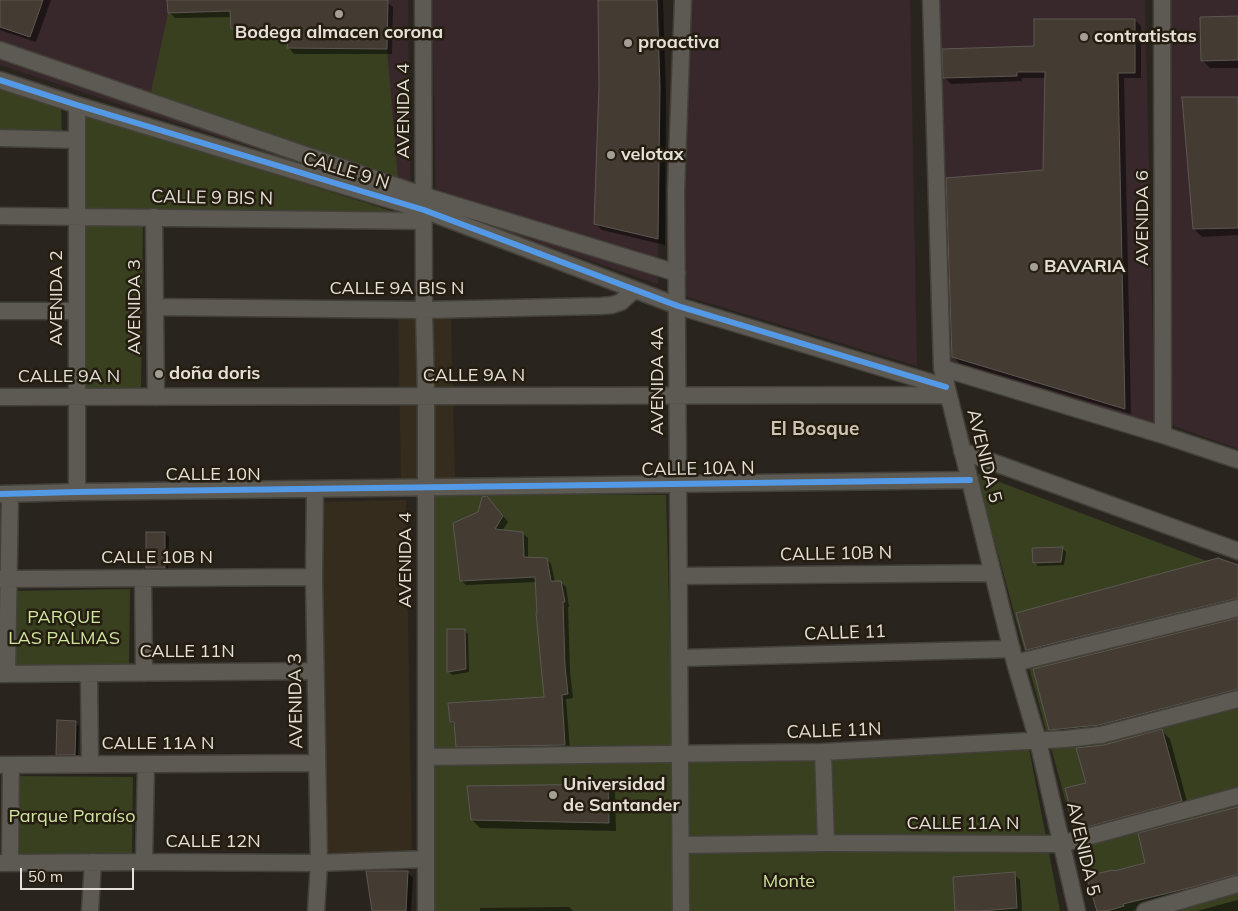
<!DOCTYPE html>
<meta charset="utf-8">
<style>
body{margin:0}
#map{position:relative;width:1238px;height:911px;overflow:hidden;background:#29251e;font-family:Mulish,sans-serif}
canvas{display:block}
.scale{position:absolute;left:20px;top:868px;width:114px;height:22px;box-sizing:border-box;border:2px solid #e4dfd7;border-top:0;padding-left:6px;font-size:15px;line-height:18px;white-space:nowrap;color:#e4dfd7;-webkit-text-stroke:4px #241d10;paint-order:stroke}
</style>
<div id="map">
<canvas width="1238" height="911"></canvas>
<div class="scale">50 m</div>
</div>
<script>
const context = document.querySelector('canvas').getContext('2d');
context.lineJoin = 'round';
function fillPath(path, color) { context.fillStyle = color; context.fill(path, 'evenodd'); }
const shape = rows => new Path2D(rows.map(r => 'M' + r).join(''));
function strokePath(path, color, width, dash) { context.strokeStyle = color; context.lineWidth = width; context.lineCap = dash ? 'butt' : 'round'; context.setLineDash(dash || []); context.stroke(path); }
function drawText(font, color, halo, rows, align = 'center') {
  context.font = font + ' Mulish,sans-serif'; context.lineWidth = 5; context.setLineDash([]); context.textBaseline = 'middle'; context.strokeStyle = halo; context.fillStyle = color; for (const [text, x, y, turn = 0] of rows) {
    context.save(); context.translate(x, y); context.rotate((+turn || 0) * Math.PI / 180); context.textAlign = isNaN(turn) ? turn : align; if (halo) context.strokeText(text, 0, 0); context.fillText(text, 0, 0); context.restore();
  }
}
const commercial = shape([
 [398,316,451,318,455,480,401,479],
 [406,500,412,857,322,858,321,502]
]);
const industrial = shape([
 [0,0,408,0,411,200,0,65],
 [432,0,661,0,658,284,436,208],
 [680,0,910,0,917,366,678,294],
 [937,0,1145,0,1155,429,945,371],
 [1164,0,1238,0,1238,449,1172,425]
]);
const green = shape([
 [230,11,231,29,290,27,288,48,387,49,398,179,151,92,168,13],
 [0,87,61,106,62,136,0,134],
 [81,113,420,220,143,221,141,390,78,394],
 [976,473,1238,573,1238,911,1097,911,1086,876],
 [423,492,666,495,673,749,1028,743,1060,911,425,911],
 [130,589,129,666,11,666,10,591],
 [13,776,133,777,132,857,12,857]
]);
const shadow = shape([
 [0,0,51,0,36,42,0,30],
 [169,0,331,0,387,2,393,7,392,54,294,54,289,48,291,33,238,34,232,28,232,17,175,18,169,12],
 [599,0,663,0,666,95,665,245,602,230,595,223,601,86],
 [1238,17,1238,68,1210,68,1202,60],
 [1135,20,1141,26,1141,78,1124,78,1131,414,959,363,953,356,1044,171,1046,78,1022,78,1022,81,951,84,945,78,1035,47],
 [1238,99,1238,235,1202,237,1194,229],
 [492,503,508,522,502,531,522,533,528,538,528,558,546,559,551,564,555,582,560,582,566,587,569,607,568,607,570,672,573,698,566,699,570,750,463,751,457,746,456,726,451,722,545,698,537,582,466,585,461,580,479,513],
 [165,533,169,537,168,571,151,571,147,567],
 [1062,548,1066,552,1064,565,1038,566,1034,562],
 [1238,567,1238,607,1035,657,1027,649],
 [1238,620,1238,699,1058,737,1050,729],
 [465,631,468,634,469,672,452,675,449,671],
 [75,722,79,726,78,758,61,758,58,754],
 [1162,731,1170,739,1189,809,1085,837,1077,829,1087,784,1104,746],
 [607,785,615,793,616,831,480,828,472,820],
 [1238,808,1238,883,1197,895,1132,911,1099,911,1114,872,1147,864],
 [408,873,413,878,411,911,374,911],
 [1014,874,1020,880,1022,911,957,911],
 [1238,900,1238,911,1197,911],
 [569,907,573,911,480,911,480,908]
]);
const building = shape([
 [0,0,43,0,30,37,0,27,0,0],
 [167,0,388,0,387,49,287,48,290,27,231,29,230,11,168,13,167,0],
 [598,0,657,0,660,87,658,239,594,224,599,86,598,0],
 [1238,16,1238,60,1201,61,1200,17,1238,16],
 [1034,19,1135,19,1135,73,1118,73,1125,409,952,357,946,178,1043,170,1045,72,1017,72,1017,76,943,78,942,49,1034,46,1034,19],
 [1182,97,1238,97,1238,228,1193,229,1182,97],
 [487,496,503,516,495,529,523,532,524,557,547,558,551,581,561,581,565,602,563,602,565,666,568,694,562,695,565,745,456,747,454,722,450,722,448,703,544,697,536,613,537,613,535,577,460,581,453,523,478,512,482,497,487,496],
 [146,532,165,532,165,568,146,568,146,532],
 [1063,547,1061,562,1033,563,1032,548,1063,547],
 [1218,558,1238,565,1238,598,1026,650,1016,613,1218,558],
 [1238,618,1238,689,1099,725,1049,730,1033,669,1238,618],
 [447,629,465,629,466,669,447,672,447,629],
 [57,720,76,721,75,755,56,755,57,720],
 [1162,729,1182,801,1076,830,1065,788,1086,783,1076,748,1104,745,1162,729],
 [608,784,609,823,471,820,467,786,608,784],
 [1238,807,1238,874,1189,888,1123,904,1124,906,1107,911,1097,911,1086,876,1113,870,1114,871,1145,863,1138,833,1238,807],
 [366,871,408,871,406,911,372,911,366,871],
 [1015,872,1017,908,981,911,955,911,953,877,1015,872]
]);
const minor = shape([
 [423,0,424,310,426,396,426,911],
 [931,0,942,368,1015,663,1038,741,1077,911],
 [1162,0,1163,435],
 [0,50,425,196,677,273],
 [0,80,77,105,424,210,678,306,946,387],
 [77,105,77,492],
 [0,138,77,140],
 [0,216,424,221],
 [154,217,156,397],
 [155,307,424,310,601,306,612,305,621,302,634,290],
 [0,311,77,311],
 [942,368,1163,435,1238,460],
 [0,397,948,395],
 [962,451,1238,551],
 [315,489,314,577,319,863,316,911],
 [0,494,77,492,970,480],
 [679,576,993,573],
 [143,578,144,673],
 [0,579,314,577],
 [680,658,1012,649],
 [1015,663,1238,608],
 [89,673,90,764],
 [0,674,315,671],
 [7,674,10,494],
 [823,752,826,843],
 [426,757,823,752,1065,739,1101,735,1238,699],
 [0,765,317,763],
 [681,845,826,843,1061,844,1238,796],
 [10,862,11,765],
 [144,862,146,765],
 [0,863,144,862,319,863,426,859],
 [90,911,93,862],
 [681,911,676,191,683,0],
 [1145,911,1238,884]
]);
const cycleway = shape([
 [0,80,77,105,424,210,678,306,946,387],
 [0,494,77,492,970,480]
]);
const markers = [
 [339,14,5,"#a39e96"],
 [1084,37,5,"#a39e96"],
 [628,43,5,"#a39e96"],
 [611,155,5,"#a39e96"],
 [1034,267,5,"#a39e96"],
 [159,374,5,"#a39e96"],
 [553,795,5,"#a39e96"]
];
const poiNames = [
 ["Bodega almacen corona",339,33,"center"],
 ["contratistas",1094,37],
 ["proactiva",638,43],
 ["velotax",621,155],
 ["BAVARIA",1044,267],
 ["doña doris",169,374],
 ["Universidad",563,785],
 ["de Santander",563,806]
];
const streetNames = [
 ["AVENIDA 4",404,111,-90],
 ["CALLE 9 N",346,171,17],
 ["CALLE 9 BIS N",212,198,1],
 ["AVENIDA 6",1143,218,-90],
 ["CALLE 9A BIS N",397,289],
 ["AVENIDA 2",57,298,-90],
 ["AVENIDA 3",135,307,-90],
 ["CALLE 9A N",474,376],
 ["CALLE 9A N",69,377],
 ["AVENIDA 4A",658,381,-90],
 ["AVENIDA 5",984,456,76],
 ["CALLE 10A N",698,469,-1],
 ["CALLE 10N",213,475],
 ["CALLE 10B N",836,554,-1],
 ["CALLE 10B N",157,558],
 ["AVENIDA 4",406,560,-90],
 ["CALLE 11",845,633,-2],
 ["CALLE 11N",187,652],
 ["AVENIDA 3",296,701,-91],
 ["CALLE 11N",834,731,-2],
 ["CALLE 11A N",158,744],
 ["CALLE 11A N",963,824],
 ["CALLE 12N",213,842],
 ["AVENIDA 5",1083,849,77]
];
const parkNames = [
 ["PARQUE",64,618],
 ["LAS PALMAS",64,639],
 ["Parque Paraíso",72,817],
 ["Monte",789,882]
];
const neighbourhoodNames = [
 ["El Bosque",815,429]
];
fillPath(commercial, '#352c1d');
fillPath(industrial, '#39282b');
fillPath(green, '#384020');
fillPath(shadow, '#0007');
fillPath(building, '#443c33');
strokePath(building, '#5c5752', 1);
strokePath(minor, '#43403a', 19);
strokePath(minor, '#5d5953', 16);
strokePath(cycleway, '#5399e6', 6);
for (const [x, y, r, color] of markers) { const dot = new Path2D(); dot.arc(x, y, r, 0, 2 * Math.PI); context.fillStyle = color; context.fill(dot); strokePath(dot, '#241d10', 2); }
drawText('bold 18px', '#e4dfd7', '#241d10', poiNames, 'left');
drawText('18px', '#e4dfd7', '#241d10', streetNames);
drawText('18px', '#cfe49f', '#241d10', parkNames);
drawText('bold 19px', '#cec4b3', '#241d10', neighbourhoodNames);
</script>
